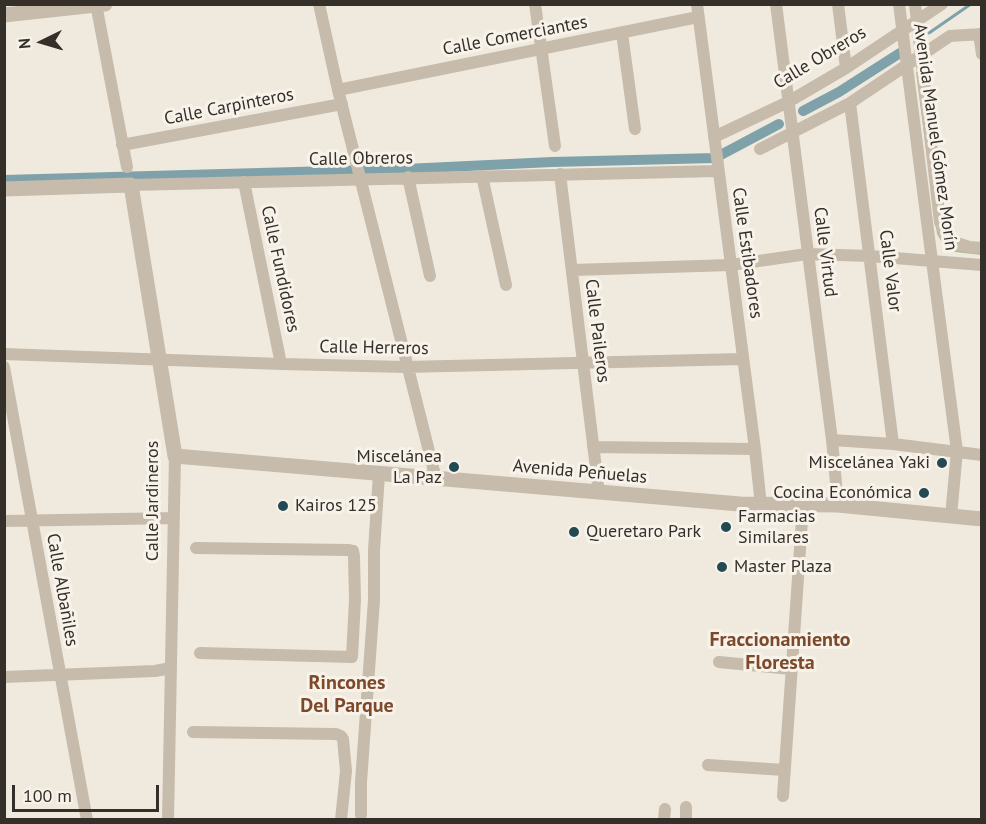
<!DOCTYPE html>
<meta charset="utf-8">
<style>
body{margin:0}
#map{position:relative;width:986px;height:824px;overflow:hidden;background:#f0eade;font-family:"PT Sans",sans-serif}
canvas{display:block}
.frame{position:absolute;inset:0;border:6px solid #352f29;pointer-events:none}
.north{position:absolute;left:12px;top:12px;width:60px;height:60px;-webkit-text-stroke:4px #f8f3ea;paint-order:stroke;rotate:265deg;font-size:16px;font-weight:700;line-height:24px;text-align:center;color:#352f29}
.north::after{content:'';display:block;margin:auto;width:21px;height:27px;background:#352f29;clip-path:polygon(50% 0,100% 100%,50% 72%,0 100%)}
.scale{position:absolute;left:12px;top:785px;width:147px;height:27px;box-sizing:border-box;border:3px solid #352f29;border-top:0;padding-left:8px;font-size:18px;line-height:21px;white-space:nowrap;color:#352f29;-webkit-text-stroke:4px #f8f3ea;paint-order:stroke}
</style>
<div id="map">
<canvas width="986" height="824"></canvas>
<div class="frame"></div>
<div class="north">N</div>
<div class="scale">100 m</div>
</div>
<script>
const context = document.querySelector('canvas').getContext('2d');
context.lineJoin = 'round';
function fillPath(path, color) { context.fillStyle = color; context.fill(path, 'evenodd'); }
const shape = rows => new Path2D(rows.map(r => 'M' + r).join(''));
function strokePath(path, color, width, dash) { context.strokeStyle = color; context.lineWidth = width; context.lineCap = dash ? 'butt' : 'round'; context.setLineDash(dash || []); context.stroke(path); }
function drawText(font, color, halo, rows, align = 'center') {
  context.font = font + ' "PT Sans",sans-serif'; context.lineWidth = 6; context.setLineDash([]); context.textBaseline = 'middle'; context.strokeStyle = halo; context.fillStyle = color; for (const [text, x, y, turn = 0] of rows) {
    context.save(); context.translate(x, y); context.rotate((+turn || 0) * Math.PI / 180); context.textAlign = isNaN(turn) ? turn : align; if (halo) context.strokeText(text, 0, 0); context.fillText(text, 0, 0); context.restore();
  }
}
const green = shape([
 [916,72,918,72,945,244,955,249,981,252,981,255,955,252,944,246,937,234]
]);
const stream = shape([
 [929,33,971,4]
]);
const canal = shape([
 [803,111,839,92,900,53],
 [4,180,405,169,552,162,715,158,779,124]
]);
const minor = shape([
 [96,4,127,167],
 [319,4,338,90,436,479],
 [535,4,555,146],
 [697,4,755,449,761,506],
 [776,4,832,440,838,505],
 [838,4,846,68],
 [899,4,932,261,982,265],
 [915,4,940,222,948,240,969,247,982,248],
 [622,33,635,129],
 [979,34,982,54],
 [338,90,698,17],
 [850,103,893,444],
 [714,137,788,102,846,68,942,4],
 [122,145,342,104],
 [760,149,850,103,950,36,982,34],
 [560,174,599,493],
 [482,176,506,285],
 [408,177,430,276],
 [244,182,281,364],
 [131,185,718,171],
 [572,270,731,265,807,254,870,256,932,261,957,451,951,516],
 [4,354,281,364,406,367,743,359],
 [4,367,87,820],
 [832,440,893,444,982,455],
 [593,447,755,449],
 [4,521,174,518],
 [196,548,348,550,353,551,354,556,355,600,352,657,200,653],
 [719,662,791,669],
 [4,677,155,671,171,668],
 [193,732,336,734,341,736,343,739,346,771,341,820],
 [708,765,784,770],
 [783,796,803,505],
 [686,807,686,820],
 [361,815,361,782,374,600,374,550,379,474],
 [168,820,175,456],
 [664,820,665,809]
]);
const tertiary = shape([
 [4,15,105,4],
 [4,189,131,185,175,456,740,504,838,505,982,519]
]);
const markers = [
 [942,463,6,"#234953"],
 [454,467,6,"#234953"],
 [924,493,6,"#234953"],
 [283,506,6,"#234953"],
 [726,527,6,"#234953"],
 [574,532,6,"#234953"],
 [722,567,6,"#234953"]
];
const streetNames = [
 ["Calle Comerciantes",515,36,-11],
 ["Calle Obreros",820,58,-31],
 ["Calle Carpinteros",229,107,-11],
 ["Avenida Manuel Gómez Morín",935,137,82],
 ["Calle Obreros",361,159,-1],
 ["Calle Virtud",825,252,83],
 ["Calle Estibadores",747,253,82],
 ["Calle Fundidores",280,269,78],
 ["Calle Valor",890,271,83],
 ["Calle Paileros",597,331,83],
 ["Calle Herreros",374,348,1],
 ["Avenida Peñuelas",580,472,5],
 ["Calle Jardineros",153,501,-90],
 ["Calle Albañiles",62,590,80]
];
const poiNames = [
 ["Miscelánea",442,457,"right"],
 ["La Paz",442,478,"right"],
 ["Miscelánea Yaki",930,463,"right"],
 ["Cocina Económica",912,493,"right"],
 ["Kairos 125",295,506],
 ["Farmacias",738,517],
 ["Similares",738,538],
 ["Queretaro Park",586,532],
 ["Master Plaza",734,567]
];
const neighbourhoodNames = [
 ["Fraccionamiento",780,640],
 ["Floresta",780,663],
 ["Rincones",347,683],
 ["Del Parque",347,706]
];
fillPath(green, '#afbd9f');
strokePath(stream, '#7fa2aa', 3);
strokePath(canal, '#7fa2aa', 10);
strokePath(minor, '#c7bbab', 12);
strokePath(tertiary, '#c7bbab', 15);
for (const [x, y, r, color] of markers) { const dot = new Path2D(); dot.arc(x, y, r, 0, 2 * Math.PI); context.fillStyle = color; context.fill(dot); strokePath(dot, '#f8f3ea', 2); }
drawText('18px', '#352f29', '#f8f3ea', streetNames);
drawText('18px', '#352f29', '#f8f3ea', poiNames, 'left');
drawText('bold 20px', '#7c492a', '#f8f3ea', neighbourhoodNames);
</script>
